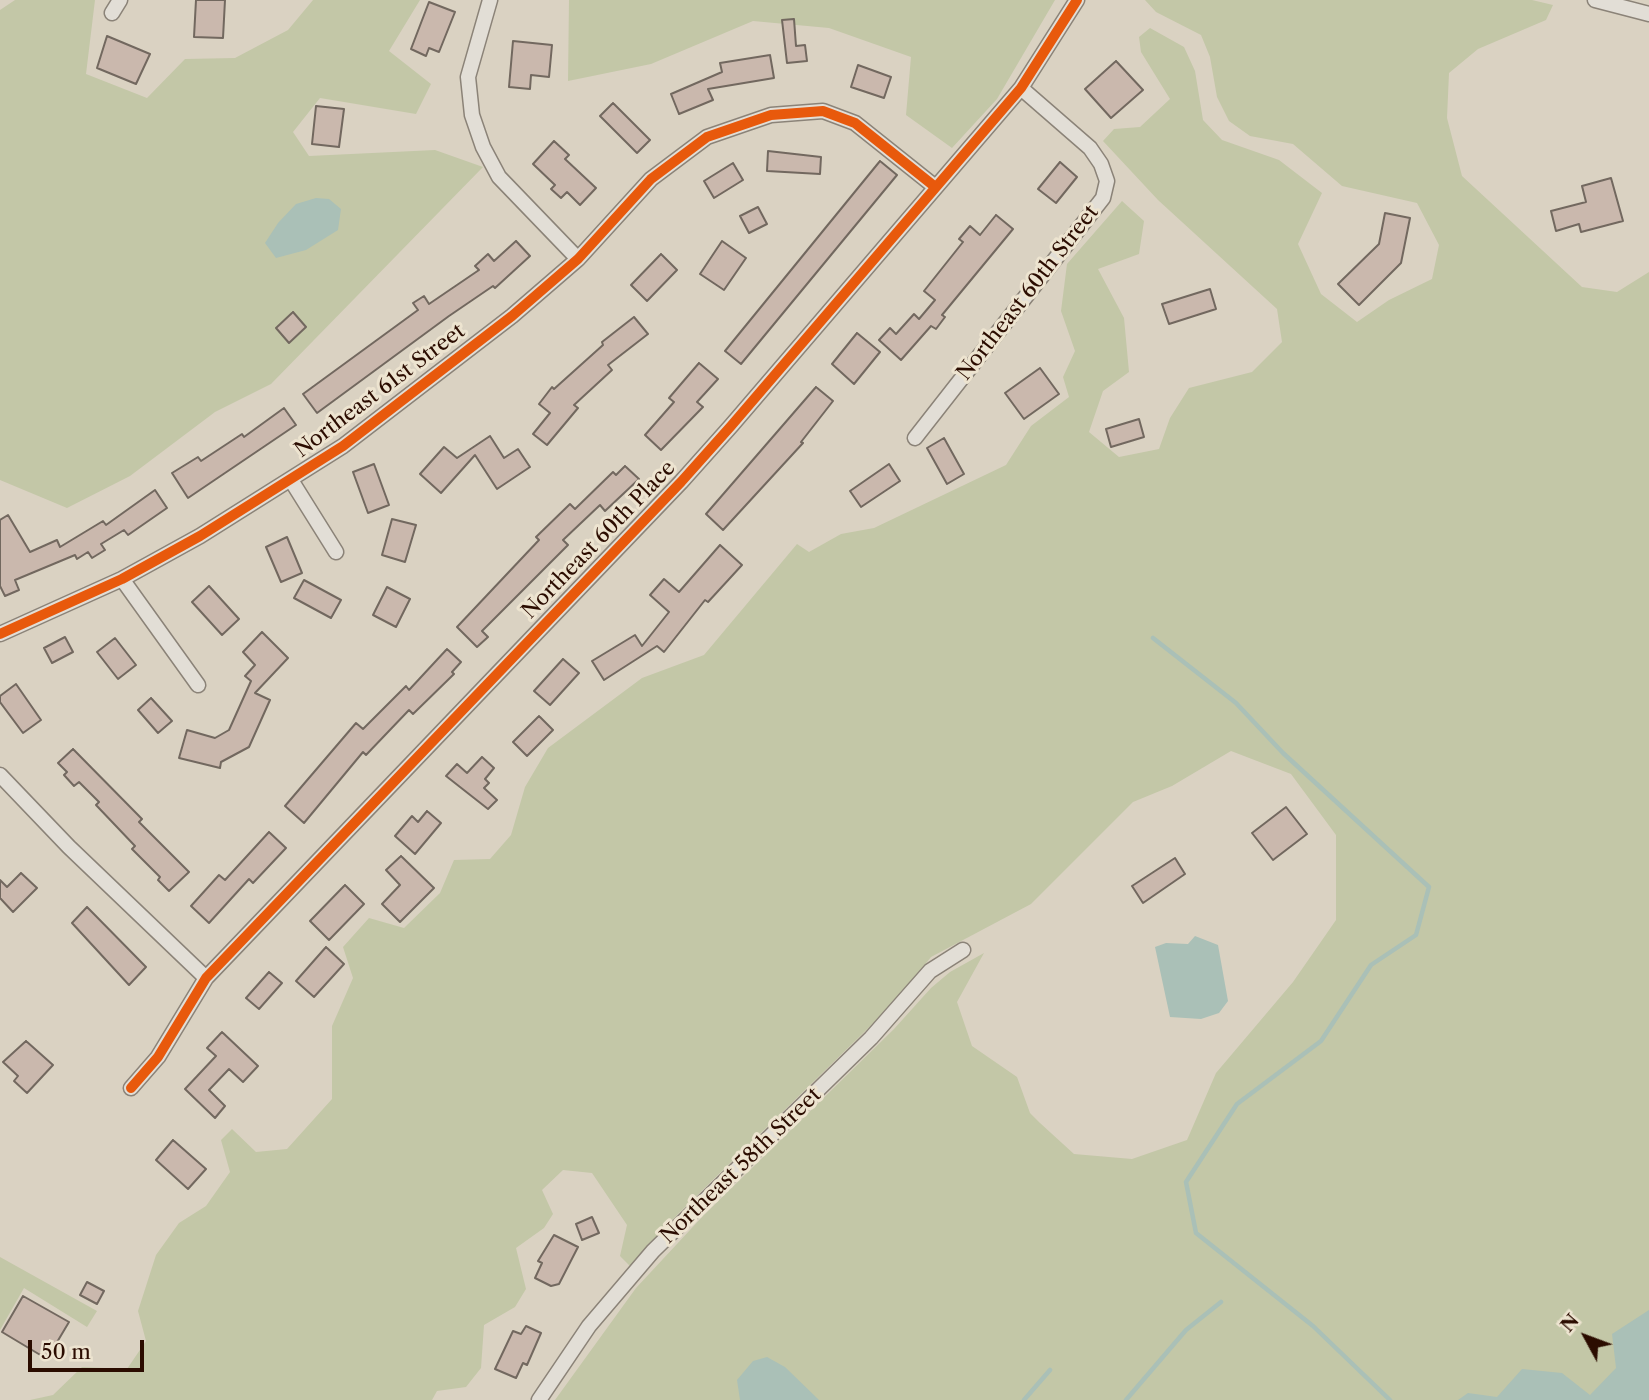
<!DOCTYPE html>
<style>
body{margin:0}
#map{position:relative;width:1649px;height:1400px;overflow:hidden;background:#dad2c2;font-family:"Libre Caslon Text",serif}
canvas{display:block}
.north{position:absolute;left:1551px;top:1302px;width:70px;height:70px;-webkit-text-stroke:5px #ede4d0;paint-order:stroke;rotate:311deg;font-size:19px;font-weight:700;line-height:28px;text-align:center;color:#2b0c00}
.north::after{content:'';display:block;margin:auto;width:24px;height:32px;background:#2b0c00;clip-path:polygon(50% 0,100% 100%,50% 72%,0 100%)}
.scale{position:absolute;left:28px;top:1340px;width:116px;height:32px;box-sizing:border-box;border:4px solid #2b0c00;border-top:0;padding-left:9px;font-size:21px;line-height:24px;white-space:nowrap;color:#2b0c00;-webkit-text-stroke:5px #ede4d0;paint-order:stroke}
</style>
<div id="map">
<canvas width="1649" height="1400"></canvas>
<div class="north">N</div>
<div class="scale">50 m</div>
</div>
<script>
const context = document.querySelector('canvas').getContext('2d');
context.lineJoin = 'round';
function fillPath(path, color) { context.fillStyle = color; context.fill(path, 'evenodd'); }
const shape = rows => new Path2D(rows.map(r => 'M' + r).join(''));
function strokePath(path, color, width, dash) { context.strokeStyle = color; context.lineWidth = width; context.lineCap = dash ? 'butt' : 'round'; context.setLineDash(dash || []); context.stroke(path); }
function drawText(font, color, halo, rows, align = 'center') {
  context.font = font + ' "Libre Caslon Text",serif'; context.lineWidth = 6; context.setLineDash([]); context.textBaseline = 'middle'; context.strokeStyle = halo; context.fillStyle = color; for (const [text, x, y, turn = 0] of rows) {
    context.save(); context.translate(x, y); context.rotate((+turn || 0) * Math.PI / 180); context.textAlign = isNaN(turn) ? turn : align; if (halo) context.strokeText(text, 0, 0); context.fillText(text, 0, 0); context.restore();
  }
}
const green = shape([
 [15,0,95,0,86,74,147,98,185,59,235,58,288,30,313,0,420,0,389,51,431,84,416,114,320,98,293,132,309,156,435,150,483,167,271,384,215,412,130,476,67,508,0,480,0,10],
 [569,0,1055,0,997,99,952,148,906,115,911,57,829,28,753,21,651,64,568,81],
 [1145,0,1532,0,1553,5,1546,20,1478,49,1449,73,1447,118,1462,176,1582,287,1617,292,1649,272,1649,1400,555,1400,636,1288,703,1216,894,1029,931,988,950,972,984,953,957,1002,972,1046,1017,1077,1030,1113,1040,1123,1074,1154,1132,1159,1187,1140,1216,1073,1293,982,1336,920,1336,835,1291,774,1231,751,1172,786,1133,802,1031,904,931,957,893,1004,678,1214,630,1266,620,1256,627,1225,592,1173,563,1170,542,1190,553,1214,544,1228,516,1248,526,1289,515,1307,484,1325,481,1368,466,1387,437,1391,432,1400,30,1400,53,1395,82,1367,127,1369,146,1341,138,1311,156,1255,179,1223,206,1206,230,1172,221,1140,232,1129,256,1152,287,1149,332,1099,332,1026,353,978,343,947,369,918,404,928,440,893,454,860,490,859,511,835,525,787,548,748,642,678,704,655,797,544,809,552,841,534,874,528,1006,465,1031,426,1069,397,1063,377,1075,351,1061,311,1067,264,1122,201,1144,221,1139,254,1098,269,1124,318,1129,372,1103,391,1089,432,1119,457,1159,449,1170,418,1189,388,1252,372,1282,342,1277,309,1158,200,1103,141,1114,129,1140,127,1170,99,1141,52,1139,37,1150,28,1184,47,1195,71,1203,120,1222,140,1279,160,1322,193,1298,244,1321,294,1357,322,1389,300,1432,279,1439,245,1417,203,1342,186,1293,144,1250,136,1229,121,1217,97,1210,57,1201,35,1156,12],
 [0,1257,97,1311,87,1327,24,1288,0,1330]
]);
const water = shape([
 [316,198,329,199,341,209,338,230,306,250,276,258,265,243,278,223,296,204],
 [1195,936,1218,945,1228,1001,1219,1013,1201,1019,1170,1017,1155,947,1166,943,1188,944],
 [1649,1310,1649,1400,1458,1400,1468,1393,1497,1397,1522,1369,1562,1373,1590,1395,1616,1368,1612,1334],
 [767,1357,785,1367,819,1400,740,1400,737,1380,753,1361]
]);
const stream = shape([
 [1153,638,1236,703,1283,753,1429,887,1416,935,1371,965,1321,1041,1237,1104,1186,1182,1196,1233,1313,1326,1390,1400],
 [1024,1400,1050,1370],
 [1126,1400,1186,1330,1221,1302]
]);
const building = shape([
 [196,0,225,0,223,38,194,37,196,0],
 [429,2,455,12,439,52,429,48,426,56,411,49,429,2],
 [794,19,796,46,805,45,807,61,787,63,782,20,794,19],
 [107,36,150,54,136,84,97,68,107,36],
 [513,41,552,45,549,77,531,75,530,89,509,87,513,41],
 [770,55,774,78,708,89,713,100,679,114,671,94,722,72,720,63,770,55],
 [1116,61,1143,90,1111,118,1085,89,1116,61],
 [858,65,891,77,884,98,851,87,858,65],
 [613,103,650,140,637,153,600,116,613,103],
 [316,106,344,109,339,147,312,144,316,106],
 [554,141,569,155,565,159,596,188,580,205,567,192,561,198,551,189,555,185,533,164,554,141],
 [768,151,821,157,820,174,767,171,768,151],
 [880,161,897,175,741,364,725,351,880,161],
 [1060,162,1077,177,1056,203,1038,189,1060,162],
 [733,163,743,180,714,198,704,181,733,163],
 [1611,178,1623,221,1581,232,1579,224,1556,231,1551,211,1586,202,1582,186,1611,178],
 [758,207,767,224,749,233,740,216,758,207],
 [1385,213,1410,218,1401,263,1359,305,1338,284,1379,244,1385,213],
 [996,215,1013,229,942,315,945,317,936,329,931,326,901,360,879,340,890,328,896,334,914,314,919,319,935,300,924,291,963,242,959,239,970,226,980,235,996,215],
 [516,241,530,256,495,288,493,286,449,316,317,413,303,394,418,310,413,303,424,296,429,304,479,270,475,266,488,254,494,261,516,241],
 [722,241,746,258,724,290,700,274,722,241],
 [661,254,677,270,647,301,631,285,661,254],
 [1210,289,1216,309,1169,324,1162,304,1210,289],
 [293,312,306,327,289,343,276,328,293,312],
 [634,317,648,334,608,365,612,370,574,405,578,408,547,445,533,434,550,413,539,404,552,387,554,389,603,345,602,342,634,317],
 [857,333,880,352,854,384,832,364,857,333],
 [699,363,718,379,697,402,703,407,661,450,645,435,674,402,669,398,699,363],
 [1040,368,1059,394,1024,419,1005,393,1040,368],
 [816,387,833,401,801,442,803,443,723,530,706,514,816,387],
 [284,408,296,425,188,498,172,473,198,457,201,461,242,434,244,437,284,408],
 [1139,419,1144,437,1111,447,1106,429,1139,419],
 [490,436,504,458,518,449,530,467,497,489,475,455,441,493,420,474,444,447,457,458,490,436],
 [944,438,964,474,947,484,927,448,944,438],
 [374,464,389,505,368,513,353,472,374,464],
 [889,464,900,481,861,507,850,491,889,464],
 [625,466,639,479,605,511,600,505,563,540,568,545,482,631,488,637,477,647,457,627,539,540,536,537,570,504,575,509,613,472,616,475,625,466],
 [155,490,167,508,128,535,124,530,101,544,105,550,92,558,88,552,77,559,75,555,15,580,19,590,5,596,0,586,0,520,8,515,30,552,57,540,60,547,103,521,106,525,155,490],
 [392,519,416,525,405,562,382,555,392,519],
 [287,537,302,573,281,582,266,547,287,537],
 [720,545,742,565,708,602,705,600,664,652,657,646,604,680,592,661,635,635,642,646,669,612,650,595,664,579,679,592,720,545],
 [304,580,341,600,331,618,294,598,304,580],
 [209,586,239,619,222,635,192,602,209,586],
 [387,587,410,599,396,627,373,615,387,587],
 [262,632,288,658,255,693,270,700,249,747,221,762,220,768,179,758,187,730,215,738,229,730,251,681,245,676,255,665,243,652,262,632],
 [65,637,73,652,52,663,44,648,65,637],
 [115,638,136,665,118,679,97,652,115,638],
 [447,649,461,662,452,672,454,674,413,714,409,710,366,755,363,752,304,823,285,806,356,723,363,729,406,686,409,690,447,649],
 [563,659,579,673,550,705,534,691,563,659],
 [16,684,41,720,23,733,0,702,0,696,16,684],
 [151,698,172,721,158,733,138,710,151,698],
 [539,716,553,730,527,756,513,742,539,716],
 [73,749,142,819,139,822,189,872,169,891,158,880,160,877,132,849,135,846,96,805,99,802,79,782,74,786,64,775,67,772,58,763,73,749],
 [482,757,494,768,485,779,489,783,484,788,497,800,488,809,446,776,457,764,467,773,482,757],
 [1286,807,1307,834,1273,860,1252,833,1286,807],
 [427,811,441,823,415,854,395,836,412,816,418,822,427,811],
 [269,832,286,848,253,883,249,879,209,923,191,906,219,875,225,880,269,832],
 [401,856,434,888,400,922,382,904,400,885,386,870,401,856],
 [1175,858,1185,874,1143,903,1132,886,1175,858],
 [21,873,37,888,13,912,0,898,0,880,7,887,21,873],
 [345,885,364,904,329,940,310,921,345,885],
 [87,907,146,967,129,985,72,923,87,907],
 [326,947,344,964,314,997,296,981,326,947],
 [269,972,282,983,259,1009,246,998,269,972],
 [222,1032,258,1066,243,1082,229,1069,209,1090,225,1106,215,1118,185,1089,216,1056,207,1048,222,1032],
 [26,1041,53,1065,27,1093,14,1081,18,1076,3,1062,26,1041],
 [173,1140,206,1169,188,1189,156,1160,173,1140],
 [592,1217,599,1233,582,1240,576,1224,592,1217],
 [554,1235,578,1247,559,1284,551,1286,535,1278,542,1263,538,1261,554,1235],
 [87,1282,104,1291,97,1304,80,1295,87,1282],
 [23,1296,69,1322,47,1359,2,1332,23,1296],
 [526,1326,541,1333,527,1365,523,1363,516,1378,495,1369,513,1331,521,1334,526,1326]
]);
const minor = shape([
 [490,0,468,77,472,115,483,147,499,177,578,259],
 [1595,0,1649,14],
 [112,13,120,0],
 [915,438,1103,198,1107,181,1101,164,1090,148,1021,88],
 [291,480,336,552],
 [122,579,198,685],
 [0,634,122,579,200,536,343,446,512,316,578,259,651,179,707,137,771,115,823,111,855,123,934,186],
 [0,775,69,847,206,978],
 [131,1088,158,1057,206,978,681,482,731,426,1021,88,1077,0],
 [539,1400,589,1326,653,1251,871,1038,930,971,963,950]
]);
const cycleway = shape([
 [0,634,122,579,200,536,343,446,512,316,578,259,651,179,707,137,771,115,823,111,855,123,934,186],
 [131,1088,158,1057,206,978,681,482,731,426,1021,88,1077,0]
]);
const streetNames = [
 ["Northeast 60th Street",1028,293,-52],
 ["Northeast 61st Street",380,391,-37],
 ["Northeast 60th Place",599,540,-46],
 ["Northeast 58th Street",741,1166,-44]
];
fillPath(green, '#c3c7a7');
fillPath(water, '#aac0b7');
strokePath(stream, '#aac0b7', 4.5);
fillPath(building, '#cab8ad');
strokePath(building, '#72685f', 2);
strokePath(minor, '#8b8378', 17);
strokePath(minor, '#e2ded6', 14);
strokePath(cycleway, '#e8590c', 10);
drawText('21px', '#2b0c00', '#ede4d0', streetNames);
</script>
